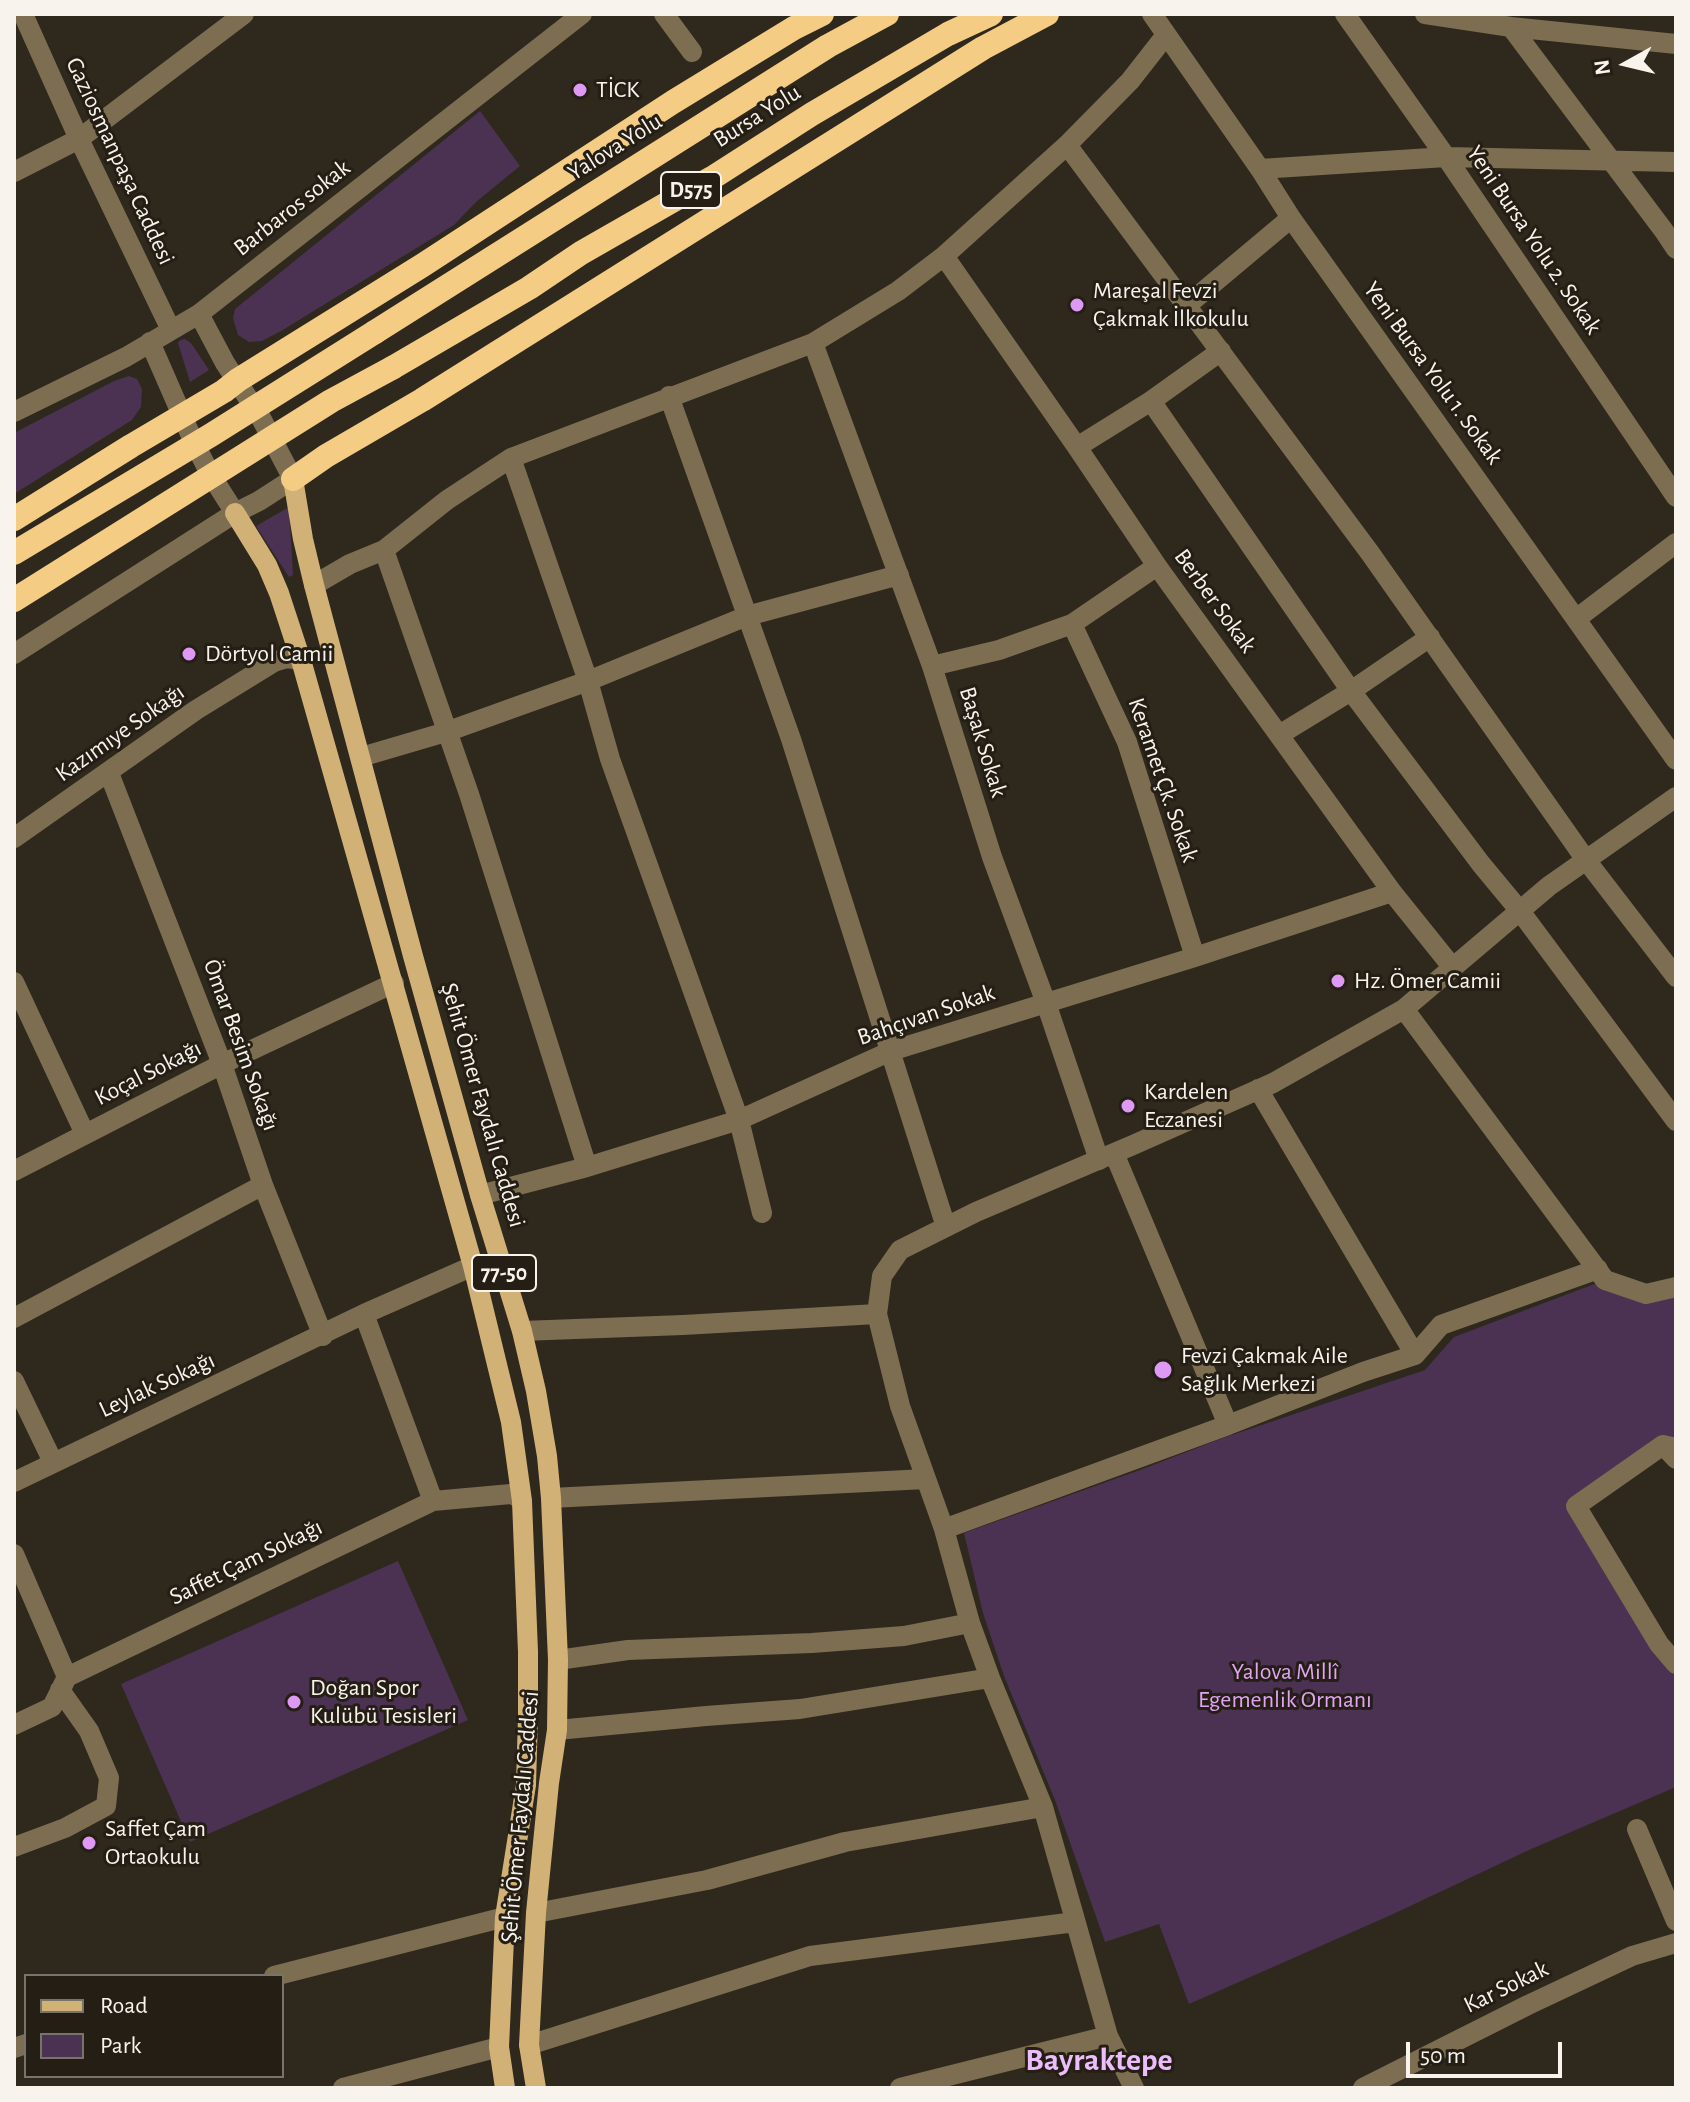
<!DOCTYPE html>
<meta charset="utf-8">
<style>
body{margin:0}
#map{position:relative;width:1690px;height:2102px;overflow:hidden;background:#2e281d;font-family:"Alegreya Sans",sans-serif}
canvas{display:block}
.frame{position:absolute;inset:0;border:16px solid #f8f4ed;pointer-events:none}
.legend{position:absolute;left:24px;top:1974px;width:260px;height:104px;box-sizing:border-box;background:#241e14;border:2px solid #79746b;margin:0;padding:10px 14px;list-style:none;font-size:24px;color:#f8f4ed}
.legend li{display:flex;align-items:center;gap:16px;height:40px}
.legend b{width:40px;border:2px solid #79746b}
.north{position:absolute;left:1586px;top:24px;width:80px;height:80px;-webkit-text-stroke:6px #241e14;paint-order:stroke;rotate:262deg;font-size:22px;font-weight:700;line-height:32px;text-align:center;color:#f8f4ed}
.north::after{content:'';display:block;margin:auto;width:28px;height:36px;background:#f8f4ed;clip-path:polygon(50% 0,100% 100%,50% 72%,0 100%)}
.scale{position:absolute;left:1406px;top:2042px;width:156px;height:36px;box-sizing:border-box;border:4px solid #f8f4ed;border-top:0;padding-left:10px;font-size:24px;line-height:28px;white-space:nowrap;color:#f8f4ed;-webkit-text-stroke:6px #241e14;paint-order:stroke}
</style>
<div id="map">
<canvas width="1690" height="2102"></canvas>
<div class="frame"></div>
<ul class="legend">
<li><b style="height:10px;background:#d2b176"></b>Road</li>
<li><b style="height:22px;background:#4b3253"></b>Park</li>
</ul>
<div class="north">N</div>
<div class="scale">50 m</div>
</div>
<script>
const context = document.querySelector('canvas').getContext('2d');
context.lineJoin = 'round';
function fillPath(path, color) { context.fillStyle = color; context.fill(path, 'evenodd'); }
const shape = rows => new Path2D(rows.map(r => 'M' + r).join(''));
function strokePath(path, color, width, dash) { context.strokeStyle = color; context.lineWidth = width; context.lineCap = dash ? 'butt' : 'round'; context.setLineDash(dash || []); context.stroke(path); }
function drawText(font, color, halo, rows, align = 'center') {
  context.font = font + ' "Alegreya Sans",sans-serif'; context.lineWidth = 6; context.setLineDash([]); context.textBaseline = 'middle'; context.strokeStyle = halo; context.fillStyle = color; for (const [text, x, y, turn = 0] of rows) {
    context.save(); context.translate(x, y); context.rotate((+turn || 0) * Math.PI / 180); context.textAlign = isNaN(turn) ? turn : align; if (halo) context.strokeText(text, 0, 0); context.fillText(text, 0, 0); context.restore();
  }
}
const green = shape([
 [480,111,520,166,476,202,454,225,281,331,262,341,249,342,238,335,233,318,235,309],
 [185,339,191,343,209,370,190,382,178,343,180,340],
 [129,376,137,379,142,389,141,407,132,420,14,494,14,433,114,381],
 [289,507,293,575,289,577,256,526],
 [1605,1280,1676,1287,1676,1448,1576,1506,1676,1664,1676,1787,1529,1850,1391,1915,1189,2004,1159,1924,1105,1942,1055,1800,1004,1676,983,1613,964,1533,1140,1470,1223,1438,1425,1370,1454,1337],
 [398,1561,468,1720,190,1842,121,1684]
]);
const minor = shape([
 [23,14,79,139,171,330],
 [664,14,692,52],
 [1152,14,1260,169,1291,218,1676,760],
 [1345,14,1446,157,1676,497],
 [1425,14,1511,27,1676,44],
 [1511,27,1664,231,1676,249],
 [1067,145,1370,553,1586,860,1676,977],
 [1260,169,1446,157,1676,162],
 [14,172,79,139,244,14],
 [944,256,1077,447,1157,566,1392,892,1453,968],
 [1186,306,1291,218],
 [150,342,191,436,209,472,235,513,259,501,293,479,261,418,225,363,199,314],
 [813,343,932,666,992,857,1046,1003,1099,1160],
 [669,396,791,739,946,1227],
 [1151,401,1351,691,1481,864,1520,911,1676,1121],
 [14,412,126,357,199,314,582,14],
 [1077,447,1151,401,1221,351],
 [511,458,588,681,610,759,739,1120,762,1213],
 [384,550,469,794,587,1167],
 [314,585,350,564,384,550,447,500,511,458,813,343,898,291,944,256,1067,145,1130,81,1166,35],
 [1576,619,1676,543],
 [1072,624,1127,742,1195,957],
 [14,654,235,513],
 [932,666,999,650,1072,624,1157,566],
 [1279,735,1351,691,1430,637],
 [361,757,446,732,588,681,747,616,899,575],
 [109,773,222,1064,263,1185,323,1336],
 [14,838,196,710,274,662,287,658,301,660],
 [14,982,85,1134],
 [1404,1009,1605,1280,1646,1294,1676,1287],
 [1258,1089,1415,1355],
 [1114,1153,1228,1425],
 [14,1171,222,1064,394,983],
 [480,1195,587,1167,739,1120,891,1051,1195,957,1392,892],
 [364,1314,433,1501],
 [14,1318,263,1185],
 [522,1331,683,1325,877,1314],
 [14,1381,53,1462],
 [1663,1445,1576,1506,1659,1644,1676,1664],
 [1676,1448,1663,1445,1676,1459],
 [14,1482,364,1314,473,1266],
 [551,1498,926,1479],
 [944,1529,1228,1425,1363,1372,1415,1355,1441,1325,1598,1269],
 [14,1554,67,1677],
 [558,1660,628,1650,812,1643,904,1636,970,1623],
 [14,1725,52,1707,67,1677,433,1501,511,1494,516,1496,522,1501],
 [557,1730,706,1716,800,1709,990,1678],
 [1637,1829,1676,1921],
 [14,1847,65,1828,106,1806,109,1778,89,1731,60,1690],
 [536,1913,707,1880,845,1842,1043,1807],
 [274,1976,505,1917],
 [529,2045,810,1956,1075,1922],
 [14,2048,26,2044],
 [343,2088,499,2047],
 [900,2088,1108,2036],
 [1134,2088,1108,2036,1043,1807,990,1678,970,1623,944,1529,900,1406,877,1314,882,1276,900,1250,976,1212,1133,1145,1273,1083,1404,1009,1549,886,1676,797],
 [1363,2088,1528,2005,1632,1956,1676,1943]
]);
const major = shape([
 [293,479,303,539,314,585,413,956,480,1195,522,1331,536,1391,547,1456,551,1498,558,1660,557,1730,549,1783,536,1913,529,2045,536,2088],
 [235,513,267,565,279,593,301,660,473,1266,511,1422,522,1501,528,1652,528,1716,526,1785,505,1917,499,2047,505,2088]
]);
const highway = shape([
 [375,332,828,46,887,14],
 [392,368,529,288,581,253,712,178,812,114,948,34,991,14],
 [293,479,326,456,422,400,983,48,1047,14],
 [14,519,131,446,224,391,238,380,423,265,673,102,794,28,822,14]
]);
const highwayBridge = shape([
 [14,553,211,435,375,332],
 [14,600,331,401,392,368]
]);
const markers = [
 [580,90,8,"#dd99f3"],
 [1077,305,8,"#dd99f3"],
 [189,654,8,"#dd99f3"],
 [1338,981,8,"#dd99f3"],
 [1128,1106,8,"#dd99f3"],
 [1163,1370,10,"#dd99f3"],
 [294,1702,8,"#dd99f3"],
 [89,1843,8,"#dd99f3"]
];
const shields = [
 [691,190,60],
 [504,1273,64]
];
const shieldNames = [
 ["D575",691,190],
 ["77-50",504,1273]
];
const poiNames = [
 ["TİCK",596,90],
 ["Mareşal Fevzi",1093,291],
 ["Çakmak İlkokulu",1093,319],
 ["Dörtyol Camii",205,654],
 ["Hz. Ömer Camii",1354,981],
 ["Kardelen",1144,1092],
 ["Eczanesi",1144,1120],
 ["Fevzi Çakmak Aile",1181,1356],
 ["Sağlık Merkezi",1181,1384],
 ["Doğan Spor",310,1688],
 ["Kulübü Tesisleri",310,1716],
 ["Saffet Çam",105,1829],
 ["Ortaokulu",105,1857]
];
const streetNames = [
 ["Bursa Yolu",757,116,-32],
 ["Yalova Yolu",615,147,-32],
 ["Gaziosmanpaşa Caddesi",120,161,65],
 ["Barbaros sokak",292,208,-38],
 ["Yeni Bursa Yolu 2. Sokak",1534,240,56],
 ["Yeni Bursa Yolu 1. Sokak",1433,373,54],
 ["Berber Sokak",1215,601,54],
 ["Kazımıye Sokağı",120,733,-35],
 ["Başak Sokak",983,742,73],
 ["Keramet Çk. Sokak",1163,780,71],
 ["Bahçıvan Sokak",926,1015,-19],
 ["Ömar Besim Sokağı",241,1045,70],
 ["Koçal Sokağı",148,1073,-27],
 ["Şehit Ömer Faydalı Caddesi",483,1105,74],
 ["Leylak Sokağı",157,1385,-25],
 ["Saffet Çam Sokağı",246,1562,-26],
 ["Şehit Ömer Faydalı Caddesi",520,1817,-85],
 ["Kar Sokak",1506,1987,-26]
];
const parkNames = [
 ["Yalova Millî",1285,1672],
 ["Egemenlik Ormanı",1285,1700]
];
const districtNames = [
 ["Bayraktepe",1099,2060]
];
fillPath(green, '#4b3253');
strokePath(minor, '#7d6d51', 20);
strokePath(major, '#d2b176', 20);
strokePath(highway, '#f4cc84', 24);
strokePath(highwayBridge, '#f4cc84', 24);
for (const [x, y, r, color] of markers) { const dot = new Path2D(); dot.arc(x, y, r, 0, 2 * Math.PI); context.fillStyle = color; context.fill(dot); strokePath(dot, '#241e14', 3); }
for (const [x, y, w] of shields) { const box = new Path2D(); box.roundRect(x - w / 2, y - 18, w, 36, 6); context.fillStyle = '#241e14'; context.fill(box); strokePath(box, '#f8f4ed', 2); }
drawText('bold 22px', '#f8f4ed', null, shieldNames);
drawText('24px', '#f8f4ed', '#241e14', poiNames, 'left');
drawText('24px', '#f8f4ed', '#241e14', streetNames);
drawText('24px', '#e0a3f5', '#241e14', parkNames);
drawText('bold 32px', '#ecbdfc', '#241e14', districtNames);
</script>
